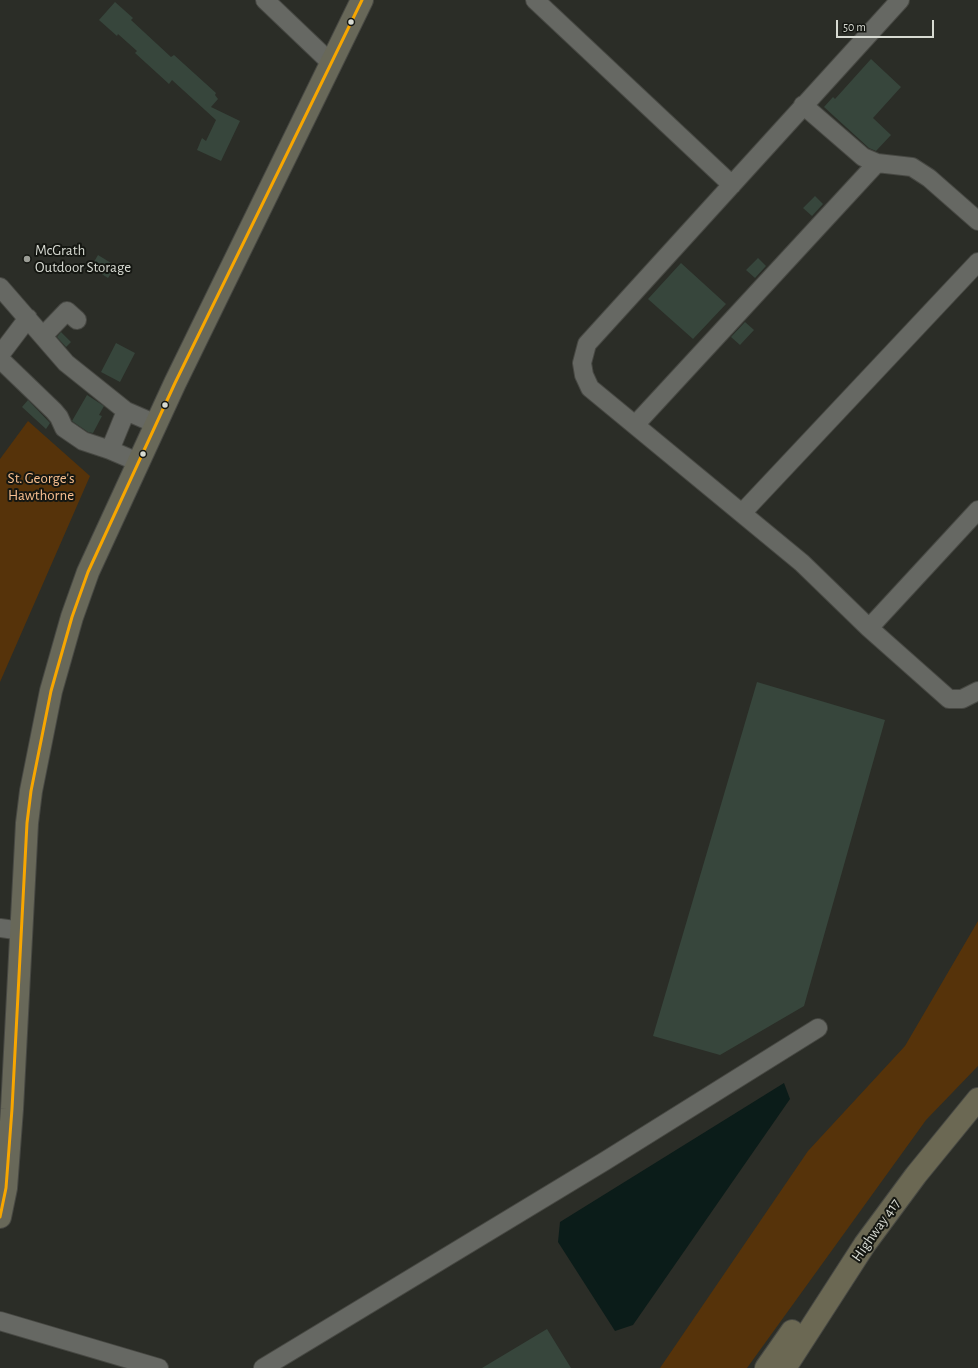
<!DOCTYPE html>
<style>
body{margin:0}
#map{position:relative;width:978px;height:1368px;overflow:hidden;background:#2b2d27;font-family:"Alegreya Sans",sans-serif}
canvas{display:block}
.scale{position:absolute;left:836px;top:20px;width:98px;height:18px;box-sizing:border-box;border:2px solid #d7dad2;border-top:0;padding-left:5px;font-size:12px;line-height:14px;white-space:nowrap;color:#d7dad2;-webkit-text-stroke:3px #151712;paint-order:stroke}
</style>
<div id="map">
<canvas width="978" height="1368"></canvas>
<div class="scale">50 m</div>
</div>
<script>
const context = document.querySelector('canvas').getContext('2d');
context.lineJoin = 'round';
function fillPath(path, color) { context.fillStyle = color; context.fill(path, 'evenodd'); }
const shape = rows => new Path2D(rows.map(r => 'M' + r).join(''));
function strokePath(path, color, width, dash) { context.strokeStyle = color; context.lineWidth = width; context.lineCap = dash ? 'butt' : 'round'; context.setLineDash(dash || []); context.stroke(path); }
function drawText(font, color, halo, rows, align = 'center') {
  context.font = font + ' "Alegreya Sans",sans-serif'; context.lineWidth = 4; context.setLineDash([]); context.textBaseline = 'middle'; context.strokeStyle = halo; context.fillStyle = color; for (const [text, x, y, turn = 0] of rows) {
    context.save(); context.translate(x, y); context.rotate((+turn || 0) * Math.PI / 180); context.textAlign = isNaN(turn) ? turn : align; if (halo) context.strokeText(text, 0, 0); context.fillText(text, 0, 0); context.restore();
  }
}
const green = shape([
 [28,421,90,476,0,682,0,459],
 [978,921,978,1066,926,1120,747,1368,660,1368,808,1151,905,1046]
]);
const water = shape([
 [784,1083,790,1099,633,1325,615,1331,558,1242,560,1222]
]);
const building = shape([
 [115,2,133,18,131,20,171,57,174,55,216,93,215,95,218,99,211,107,240,121,221,161,197,150,202,138,206,141,216,120,172,80,169,84,157,73,135,53,137,51,118,34,117,36,99,20],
 [871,59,901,87,873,118,891,135,876,151,869,148,824,107,833,97,835,99],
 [815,196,823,204,812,216,803,208],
 [98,255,116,266,108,278,91,267],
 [758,258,766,266,755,278,746,270],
 [681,263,726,304,693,339,648,299],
 [745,322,754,330,740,345,731,337],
 [61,332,71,342,66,347,57,337],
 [116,343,135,353,120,382,101,372],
 [87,395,104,406,99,415,102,416,93,433,88,432,72,421],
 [28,400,50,423,46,429,22,407],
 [757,682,885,720,804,1006,720,1055,653,1036],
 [547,1329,571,1368,482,1368]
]);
const minor = shape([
 [265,0,331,63],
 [535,0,732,185],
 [900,0,587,344,582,363,584,375,590,388,802,563,869,628,949,699,962,699,978,691],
 [803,105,863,157,877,163,912,167,929,178,978,221],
 [0,287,66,363,126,411,156,424],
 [43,336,67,311,77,320],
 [0,355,28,318],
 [0,359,54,411,59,417,64,428,83,441,110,450],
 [126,411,110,450,138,462],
 [635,425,877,163],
 [742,513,978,262],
 [869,628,978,510],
 [0,928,22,931],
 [0,1321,159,1368],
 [263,1368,605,1161,818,1028]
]);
const major = shape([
 [0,1217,6,1188,12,1109,27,823,31,791,51,691,72,617,88,572,175,383,362,0]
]);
const highway = shape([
 [766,1368,792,1331],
 [785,1368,865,1244,916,1175,978,1099]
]);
const bus1 = shape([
 [0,1217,6,1188,12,1109,27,823,31,791,51,691,72,617,88,572,175,383,362,0]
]);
const markers = [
 [351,22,3.5,"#d7dad2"],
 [27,259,4,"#9b9d96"],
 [165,405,3.5,"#d7dad2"],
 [143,454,3.5,"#d7dad2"]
];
const poiNames = [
 ["McGrath",35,250],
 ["Outdoor Storage",35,267]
];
const parkNames = [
 ["St. George's",41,478],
 ["Hawthorne",41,495]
];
const streetNames = [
 ["Highway 417",876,1230,-55]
];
fillPath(green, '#56330a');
fillPath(water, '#0b1c19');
fillPath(building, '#37463c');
strokePath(minor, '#474843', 20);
strokePath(major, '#474843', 24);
strokePath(highway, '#474843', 24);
strokePath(minor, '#666863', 18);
strokePath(major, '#686859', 22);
strokePath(highway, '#6b6853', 22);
strokePath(bus1, '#f7a600', 3);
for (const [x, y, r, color] of markers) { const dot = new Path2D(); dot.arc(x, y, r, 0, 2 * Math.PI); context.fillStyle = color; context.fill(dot); strokePath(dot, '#151712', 1.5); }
drawText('15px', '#d7dad2', '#151712', poiNames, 'left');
drawText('15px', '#f8bf8f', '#151712', parkNames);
drawText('15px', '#d7dad2', '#151712', streetNames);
</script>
